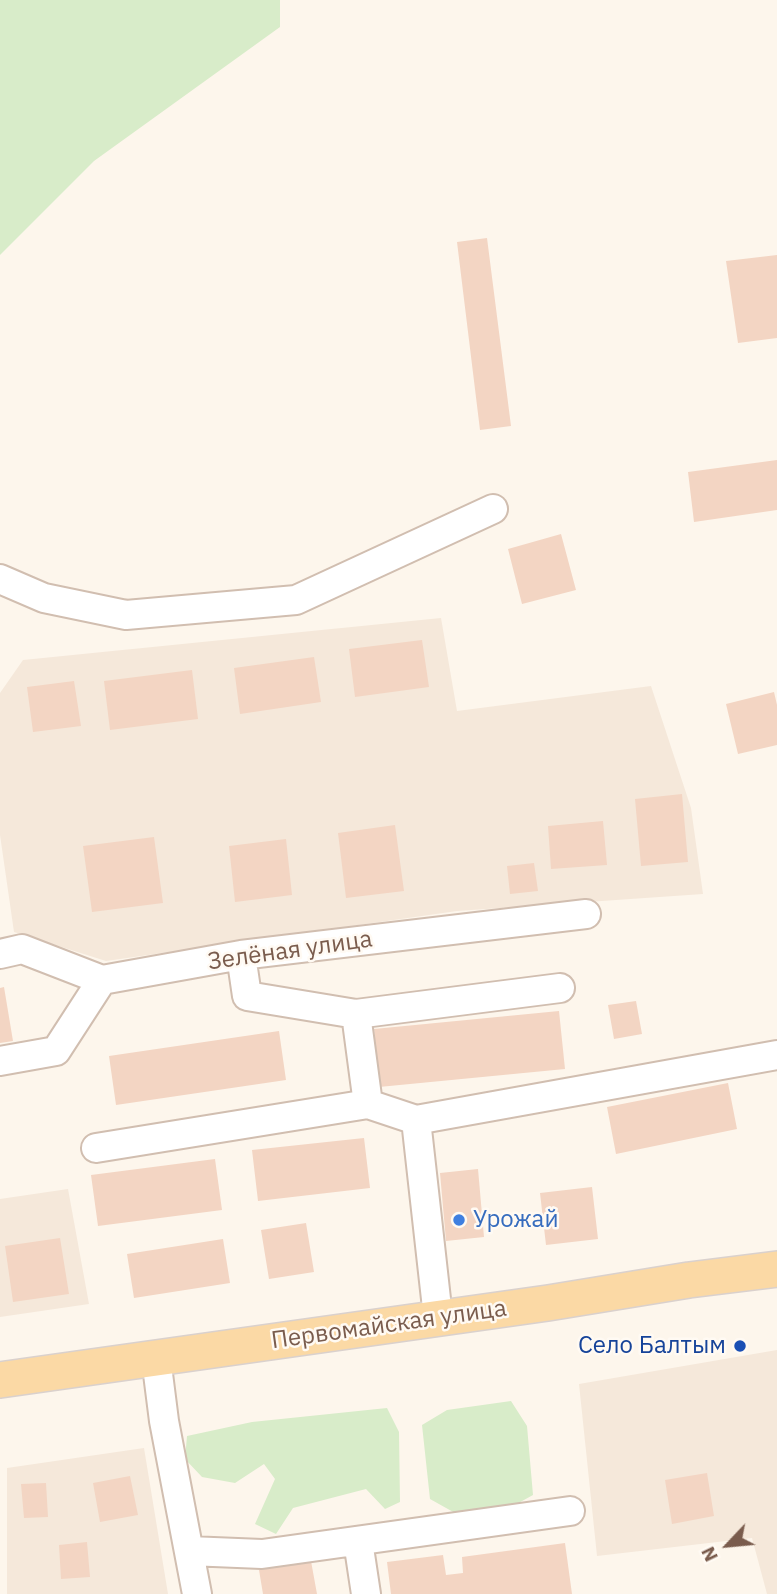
<!DOCTYPE html>
<meta charset="utf-8">
<style>
body{margin:0}
#map{position:relative;width:777px;height:1594px;overflow:hidden;background:#fdf6ec;font-family:"IBM Plex Sans",sans-serif}
canvas{display:block}
.north{position:absolute;left:693px;top:1510px;width:70px;height:70px;-webkit-text-stroke:5px #fffaf3;paint-order:stroke;rotate:244deg;font-size:19px;font-weight:700;line-height:28px;text-align:center;color:#7a5c4d}
.north::after{content:'';display:block;margin:auto;width:24px;height:32px;background:#7a5c4d;clip-path:polygon(50% 0,100% 100%,50% 72%,0 100%)}
</style>
<div id="map">
<canvas width="777" height="1594"></canvas>
<div class="north">N</div>
</div>
<script>
const context = document.querySelector('canvas').getContext('2d');
context.lineJoin = 'round';
function fillPath(path, color) { context.fillStyle = color; context.fill(path, 'evenodd'); }
const shape = rows => new Path2D(rows.map(r => 'M' + r).join(''));
function strokePath(path, color, width, dash) { context.strokeStyle = color; context.lineWidth = width; context.lineCap = dash ? 'butt' : 'round'; context.setLineDash(dash || []); context.stroke(path); }
function drawText(font, color, halo, rows, align = 'center') {
  context.font = font + ' "IBM Plex Sans",sans-serif'; context.lineWidth = 5; context.setLineDash([]); context.textBaseline = 'middle'; context.strokeStyle = halo; context.fillStyle = color; for (const [text, x, y, turn = 0] of rows) {
    context.save(); context.translate(x, y); context.rotate((+turn || 0) * Math.PI / 180); context.textAlign = isNaN(turn) ? turn : align; if (halo) context.strokeText(text, 0, 0); context.fillText(text, 0, 0); context.restore();
  }
}
const residential = shape([
 [441,618,457,711,651,686,691,808,703,894,457,911,106,961,14,932,0,835,0,693,23,660],
 [68,1189,89,1304,0,1317,0,1199],
 [777,1350,777,1594,767,1594,752,1538,597,1556,579,1384],
 [144,1448,168,1594,7,1594,7,1468]
]);
const green = shape([
 [0,0,280,0,280,27,94,161,0,255],
 [511,1401,527,1426,533,1495,513,1506,455,1513,430,1499,422,1425,447,1410],
 [387,1408,399,1432,400,1502,385,1509,366,1489,293,1508,276,1534,255,1524,275,1479,264,1464,235,1483,202,1477,185,1459,187,1436,252,1422]
]);
const building = shape([
 [487,238,511,426,480,430,457,242],
 [777,255,777,338,738,343,726,261],
 [777,460,777,510,694,522,688,472],
 [561,534,576,590,522,604,508,549],
 [422,640,429,687,355,697,349,649],
 [314,657,321,702,240,714,234,668],
 [192,670,198,719,110,730,104,681],
 [74,681,81,726,33,732,27,687],
 [774,692,777,705,777,745,738,754,726,704],
 [682,794,688,862,641,866,635,799],
 [603,821,607,865,551,869,548,826],
 [395,825,404,891,346,898,338,833],
 [154,837,163,903,92,912,83,846],
 [286,839,292,895,235,902,229,846],
 [534,863,538,891,510,894,507,866],
 [4,987,13,1041,0,1043,0,988],
 [636,1001,642,1034,614,1039,608,1005],
 [559,1011,565,1069,379,1087,374,1029],
 [279,1031,286,1080,116,1105,109,1056],
 [728,1083,737,1129,616,1154,607,1107],
 [364,1138,370,1188,258,1201,252,1150],
 [215,1159,222,1210,98,1226,91,1175],
 [478,1169,484,1237,446,1241,440,1173],
 [592,1187,598,1239,546,1245,540,1193],
 [306,1223,314,1272,269,1279,261,1230],
 [60,1238,69,1294,13,1302,5,1246],
 [223,1239,230,1283,134,1298,127,1254],
 [707,1473,714,1516,672,1524,665,1480],
 [130,1476,138,1515,100,1522,93,1483],
 [46,1483,48,1517,24,1518,21,1484],
 [87,1542,90,1577,61,1579,59,1545],
 [565,1543,572,1594,391,1594,387,1562,443,1555,446,1575,463,1573,462,1557],
 [311,1561,317,1594,263,1594,259,1570]
]);
const minor = shape([
 [0,579,44,598,126,615,296,600,493,509],
 [0,954,22,949,102,980,241,955,586,914],
 [241,955,247,996,356,1014,560,988],
 [356,1014,368,1104],
 [0,1061,56,1051,102,980],
 [416,1120,438,1317],
 [96,1148,368,1104,416,1120,777,1055],
 [156,1358,164,1421,197,1594],
 [358,1541,366,1594],
 [189,1551,262,1554,570,1511]
]);
const major = shape([
 [0,1380,548,1303,689,1280,777,1269]
]);
const markers = [
 [459,1220,7,"#3f7fe0"],
 [740,1346,7,"#1a4fb4"]
];
const streetNames = [
 ["Зелёная улица",290,951,-8],
 ["Первомайская улица",389,1325,-8]
];
const shopNames = [
 ["Урожай",473,1220]
];
const transitNames = [
 ["Село Балтым",726,1346]
];
fillPath(residential, '#f5e8da');
fillPath(green, '#d8ecc9');
fillPath(building, '#f3d5c3');
strokePath(minor, '#d1beb0', 32);
strokePath(major, '#dad1cd', 38);
strokePath(minor, '#fff', 28);
strokePath(major, '#fbd9a5', 35);
for (const [x, y, r, color] of markers) { const dot = new Path2D(); dot.arc(x, y, r, 0, 2 * Math.PI); context.fillStyle = color; context.fill(dot); strokePath(dot, '#fffaf3', 2.5); }
drawText('24px', '#7a5c4d', '#fffaf3', streetNames);
drawText('24px', '#366cbe', '#fffaf3', shopNames, 'left');
drawText('24px', '#164399', '#fffaf3', transitNames, 'right');
</script>
